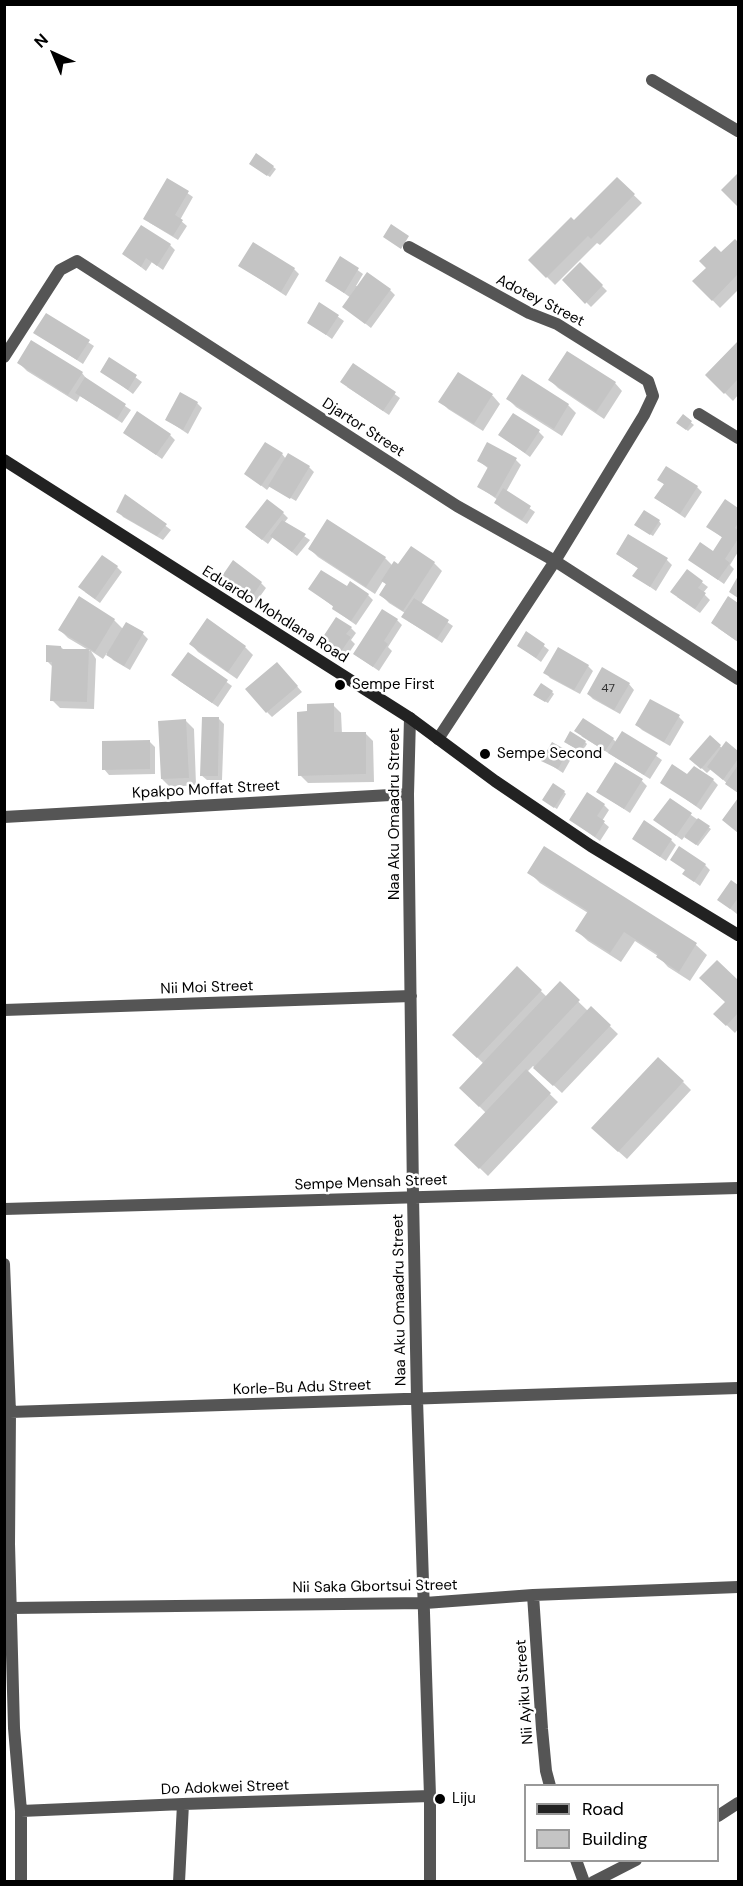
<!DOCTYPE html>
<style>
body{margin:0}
#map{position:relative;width:743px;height:1886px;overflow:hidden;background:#fff;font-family:"DM Sans",sans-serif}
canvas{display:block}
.frame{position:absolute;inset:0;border:6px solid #000;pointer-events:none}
.legend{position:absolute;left:524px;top:1784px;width:195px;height:78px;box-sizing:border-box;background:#fff;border:2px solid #999;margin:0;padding:8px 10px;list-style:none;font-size:18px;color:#000}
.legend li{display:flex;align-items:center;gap:12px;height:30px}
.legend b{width:30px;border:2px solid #999}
.north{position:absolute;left:24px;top:24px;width:60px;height:60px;-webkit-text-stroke:4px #fff;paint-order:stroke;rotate:316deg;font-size:16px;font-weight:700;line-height:24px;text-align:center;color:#000}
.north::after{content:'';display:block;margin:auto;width:21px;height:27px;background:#000;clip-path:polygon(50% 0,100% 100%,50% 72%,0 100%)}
</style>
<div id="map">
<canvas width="743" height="1886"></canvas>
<div class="frame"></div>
<ul class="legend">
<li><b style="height:8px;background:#222"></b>Road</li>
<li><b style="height:16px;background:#c4c4c4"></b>Building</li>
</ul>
<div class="north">N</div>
</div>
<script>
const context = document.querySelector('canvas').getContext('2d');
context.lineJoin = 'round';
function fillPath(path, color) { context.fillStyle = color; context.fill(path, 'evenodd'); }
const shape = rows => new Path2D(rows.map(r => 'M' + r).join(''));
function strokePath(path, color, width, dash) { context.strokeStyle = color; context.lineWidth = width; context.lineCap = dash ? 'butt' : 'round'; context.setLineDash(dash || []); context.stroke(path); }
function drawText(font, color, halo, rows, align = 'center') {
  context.font = font + ' "DM Sans",sans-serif'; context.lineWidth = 5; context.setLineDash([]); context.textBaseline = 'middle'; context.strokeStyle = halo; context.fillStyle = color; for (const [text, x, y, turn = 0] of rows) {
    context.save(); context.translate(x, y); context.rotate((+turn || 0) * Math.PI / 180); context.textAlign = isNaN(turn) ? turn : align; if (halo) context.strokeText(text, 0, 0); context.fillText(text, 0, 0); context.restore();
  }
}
const shadow = shape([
 [256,155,276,169,270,177,253,166],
 [617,179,642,203,600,245,597,243,555,285,530,260,574,222],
 [168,180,193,197,180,220,187,226,178,240,150,223,145,218],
 [738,242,738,290,720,308,694,281,721,254],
 [170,245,175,250,163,270,152,262,146,271,124,254],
 [341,258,363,274,356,286,390,290,395,295,371,328,344,307,351,298,327,281],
 [580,264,607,291,591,307,564,280],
 [240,266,294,269,299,274,286,296],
 [320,304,344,321,332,339,308,322],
 [46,315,94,346,83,364,35,333],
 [738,343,738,395,733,401,707,375],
 [110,359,142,382,133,394,102,371],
 [19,363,82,373,89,382,131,410,122,423,80,396,77,402,27,371],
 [354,365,400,398,389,415,347,387],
 [458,374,493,396,500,404,483,431,448,409,440,401],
 [550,380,615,383,622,391,604,419,558,388],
 [508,399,568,405,576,413,562,436,516,407],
 [197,403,202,408,188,434,167,420],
 [683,416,694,425,688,431,678,423],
 [539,432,544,437,530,457,500,435],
 [125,433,170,435,175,440,162,459],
 [282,454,286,459,309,467,314,472,296,501,270,486,267,490,246,474],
 [516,460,521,465,506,492,535,512,527,524,501,508,496,503,498,500,478,486,489,469,479,461],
 [659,480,697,487,702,492,685,518,661,502,665,485],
 [126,496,171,530,163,540,123,517,118,511],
 [725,501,738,510,738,552,730,565,734,569,724,584,690,560,713,553,723,538,708,527],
 [283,513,288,518,284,523,310,540,297,556,273,537,268,544,252,532],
 [659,521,661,524,653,536,638,527],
 [310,549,385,558,393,566,434,563,442,571,421,604,453,626,442,643,408,621,405,613,389,603,381,595,387,585,383,581,375,594,318,557],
 [617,554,667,560,672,565,656,591,634,576,639,569],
 [117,567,122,572,100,603,85,592],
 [687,571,708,587,703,593,710,600,700,613,677,597],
 [224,576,261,583,266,588,256,602],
 [347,588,368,595,373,600,356,625,339,613,334,607,310,589],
 [729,598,738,605,738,642,718,628],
 [114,620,123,629,143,634,148,639,130,670,113,660,107,653,103,659,91,651,96,659,94,709,60,708,52,700,53,667,47,661,61,647,64,650,90,651,68,638,60,630],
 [397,620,402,625,388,647,392,651,379,671,354,654],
 [351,628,356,633,351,640,355,644,344,660,321,643],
 [527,633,549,650,541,662,519,646],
 [191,644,245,647,253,655,237,679,198,652],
 [188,654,232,686,218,707,178,680],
 [588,666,593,671,580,694,550,678,545,672],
 [282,669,302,692,272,717,267,712],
 [629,684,634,690,620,714,593,699,588,694],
 [552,692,554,694,548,703,537,697],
 [333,705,341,713,342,734,365,733,373,741,374,782,308,783,300,775],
 [679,717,684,722,670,746,642,730,637,725],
 [219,719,224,724,222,780,207,780,201,775],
 [186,721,194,729,196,785,170,787,162,779],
 [623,733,662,760,650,779,581,736,613,739,617,743],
 [710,737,723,749,727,743,738,752,738,793,711,769,707,773,697,764],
 [150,742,155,747,155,774,109,775,104,769],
 [585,742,587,744,582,752,568,744],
 [567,752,572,757,563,773,543,760],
 [688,777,713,780,718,785,701,810,662,782],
 [642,781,647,786,630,813,598,792],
 [564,792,566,794,557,809,546,802],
 [604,805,609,810,602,821,609,827,600,841,571,820],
 [691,815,711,829,698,846,685,836,682,840,655,820],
 [634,839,671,840,676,845,666,861],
 [544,848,696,945,707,955,690,981,668,967,658,956,635,941,621,962,588,941,577,931,588,913,540,883,529,872],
 [705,865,710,870,700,886,684,874],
 [731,882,738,887,738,918,737,914,719,900],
 [717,962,738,982,738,1029,735,1033,715,1014,727,1002],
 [517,968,547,997,560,984,588,1011,591,1008,618,1034,562,1093,533,1066,527,1072,558,1102,488,1176,456,1145,486,1113,461,1088,484,1064,454,1035],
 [683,1082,691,1090,627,1159,601,1136]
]);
const building = shape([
 [256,153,274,166,267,176,249,164],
 [738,173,738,207,721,190],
 [617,177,635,194,591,239,588,236,546,278,528,260,571,217,574,220],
 [167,178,189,191,175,215,183,220,173,236,143,219],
 [391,224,409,236,401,249,383,237],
 [141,225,171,244,157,266,146,258,141,267,122,254],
 [735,239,737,241,738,239,738,274,712,301,692,281,706,268,699,261,715,246,721,252],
 [253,242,295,268,281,292,238,266],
 [340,256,359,268,344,293,325,281],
 [580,262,603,285,585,304,562,280],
 [367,272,391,289,365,324,342,307],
 [319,302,339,315,326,335,307,323],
 [46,313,90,340,77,360,33,333],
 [31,340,83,372,68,395,17,363],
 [738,341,738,379,724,394,705,375],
 [567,351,616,382,596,412,548,380],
 [109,357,137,375,128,390,100,372],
 [353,363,396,392,383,411,340,382],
 [458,372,493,394,474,424,438,402],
 [522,374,569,404,554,429,506,399],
 [85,377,126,404,117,419,75,393],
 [180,392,198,402,183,430,165,420],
 [137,411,171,434,156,455,123,433],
 [513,413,540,430,525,453,498,435],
 [683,414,692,421,686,430,676,423],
 [265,442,283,453,261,486,244,474],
 [487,442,517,458,495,497,477,487,488,467,477,461],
 [288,453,310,466,290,499,268,486],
 [666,466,698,486,680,514,654,498,664,484,657,480],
 [503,488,531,506,522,520,494,503],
 [125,494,167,524,157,536,116,512],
 [267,499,284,512,262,540,245,527],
 [725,499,738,508,738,523,735,528,738,530,738,539,725,559,730,563,718,580,688,560,700,542,713,551,722,537,706,527],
 [644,510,660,520,650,535,634,525],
 [327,519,386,557,366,587,308,549],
 [282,520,306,534,292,552,270,536],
 [628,534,668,558,650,587,632,576,638,568,616,554],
 [411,546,435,562,403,611,379,595,386,584,381,581,394,561,398,564],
 [102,555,118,566,95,599,78,587],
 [233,560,262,582,251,598,222,576],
 [687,569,703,581,698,588,706,593,695,609,670,592],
 [321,570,347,586,350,581,369,594,351,621,332,609,333,606,308,589],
 [738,576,738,598,729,592],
 [79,596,115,619,95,652,58,630],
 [728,596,738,603,738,642,711,623],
 [414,598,449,620,437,639,401,617],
 [382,609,398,619,384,641,388,644,373,667,353,654],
 [336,617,352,627,346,634,351,637,338,656,319,643],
 [207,618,246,646,228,672,189,644],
 [126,622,144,632,124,666,106,655],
 [526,631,545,644,536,658,517,646],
 [46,645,61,646,61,649,89,649,87,702,50,701,52,662,46,662],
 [558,647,589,665,574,690,543,673],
 [188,652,228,680,212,703,171,675],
 [277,662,298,686,266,713,245,689],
 [602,667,630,683,614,710,587,694],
 [541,683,553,691,545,702,533,695],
 [650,699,680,715,664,742,635,725],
 [334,703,334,732,366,732,366,774,298,776,297,712,307,711,307,704],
 [202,717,219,717,218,776,200,776],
 [583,718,614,738,605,751,574,731],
 [186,719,189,778,161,779,158,721],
 [570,731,586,741,580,751,564,742],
 [622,731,658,753,644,775,608,753],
 [710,735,721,745,701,769,689,759],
 [150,740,150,769,102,770,102,741],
 [726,741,738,751,738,759,723,780,707,767],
 [552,742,568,751,558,769,541,761],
 [615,762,643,779,624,809,596,792],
 [672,764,687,774,694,766,714,779,696,806,660,783],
 [738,765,738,793,725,784],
 [553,783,565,791,554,808,542,800],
 [587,792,605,804,597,816,605,821,595,837,569,820],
 [670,798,692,813,676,836,653,820],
 [738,798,738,833,722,820],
 [698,818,710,826,696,845,684,837],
 [644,820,672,839,660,857,632,839],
 [544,846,697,943,679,972,656,957,658,954,624,932,610,953,575,931,588,911,527,873],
 [679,846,706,864,694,882,682,874,685,870,670,860],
 [731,880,738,885,738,898,730,909,717,900],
 [717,960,738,980,738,1013,726,1026,713,1014,725,1002,699,978],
 [517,966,542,990,477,1058,452,1035],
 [560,981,580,1000,479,1107,459,1088],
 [591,1006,611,1025,553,1086,533,1068],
 [658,1057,684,1081,618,1152,591,1128],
 [526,1069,551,1093,479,1169,454,1145]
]);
const street = shape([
 [652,80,738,131],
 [409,247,529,313,557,324,648,381,653,396,644,415,555,561,438,739],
 [4,357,60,270,77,261,457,506,555,561,738,679],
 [699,414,738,438],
 [410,718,408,794,413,1196,417,1399,430,1796,430,1882],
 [4,817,408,794],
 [4,1010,411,996],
 [4,1209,738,1188],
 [4,1264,10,1412,9,1544,14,1728,21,1811,21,1882],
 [10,1412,738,1388],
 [533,1595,542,1729,546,1771,550,1786],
 [11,1608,425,1603,533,1595,738,1587],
 [21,1811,183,1804,430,1796],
 [718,1816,738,1803],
 [576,1860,584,1882],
 [179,1882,183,1804],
 [593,1882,636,1860]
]);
const secondary = shape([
 [4,460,410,718,495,781,591,846,738,935]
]);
const markers = [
 [340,685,6,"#000"],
 [485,754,6,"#000"],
 [440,1799,6,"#000"]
];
const numberNames = [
 ["47",608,689]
];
const streetNames = [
 ["Adotey Street",540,301,27],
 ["Djartor Street",363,428,33],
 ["Eduardo Mohdlana Road",275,615,32],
 ["Kpakpo Moffat Street",206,790,-3],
 ["Naa Aku Omaadru Street",395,814,-90],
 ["Nii Moi Street",207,988,-2],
 ["Sempe Mensah Street",371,1183,-2],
 ["Naa Aku Omaadru Street",400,1300,-91],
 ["Korle-Bu Adu Street",302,1388,-2],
 ["Nii Saka Gbortsui Street",375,1587,-1],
 ["Nii Ayiku Street",525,1692,-94],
 ["Do Adokwei Street",225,1788,-2]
];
const poiNames = [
 ["Sempe First",352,685],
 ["Sempe Second",497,754],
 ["Liju",452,1799]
];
fillPath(shadow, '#0003');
fillPath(building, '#c4c4c4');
strokePath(street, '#555', 12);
strokePath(secondary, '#222', 12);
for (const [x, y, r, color] of markers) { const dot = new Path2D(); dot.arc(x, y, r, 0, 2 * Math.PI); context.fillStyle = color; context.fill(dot); strokePath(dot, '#fff', 2); }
drawText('12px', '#313131', null, numberNames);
drawText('15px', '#000', '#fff', streetNames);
drawText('15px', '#000', '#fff', poiNames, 'left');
</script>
